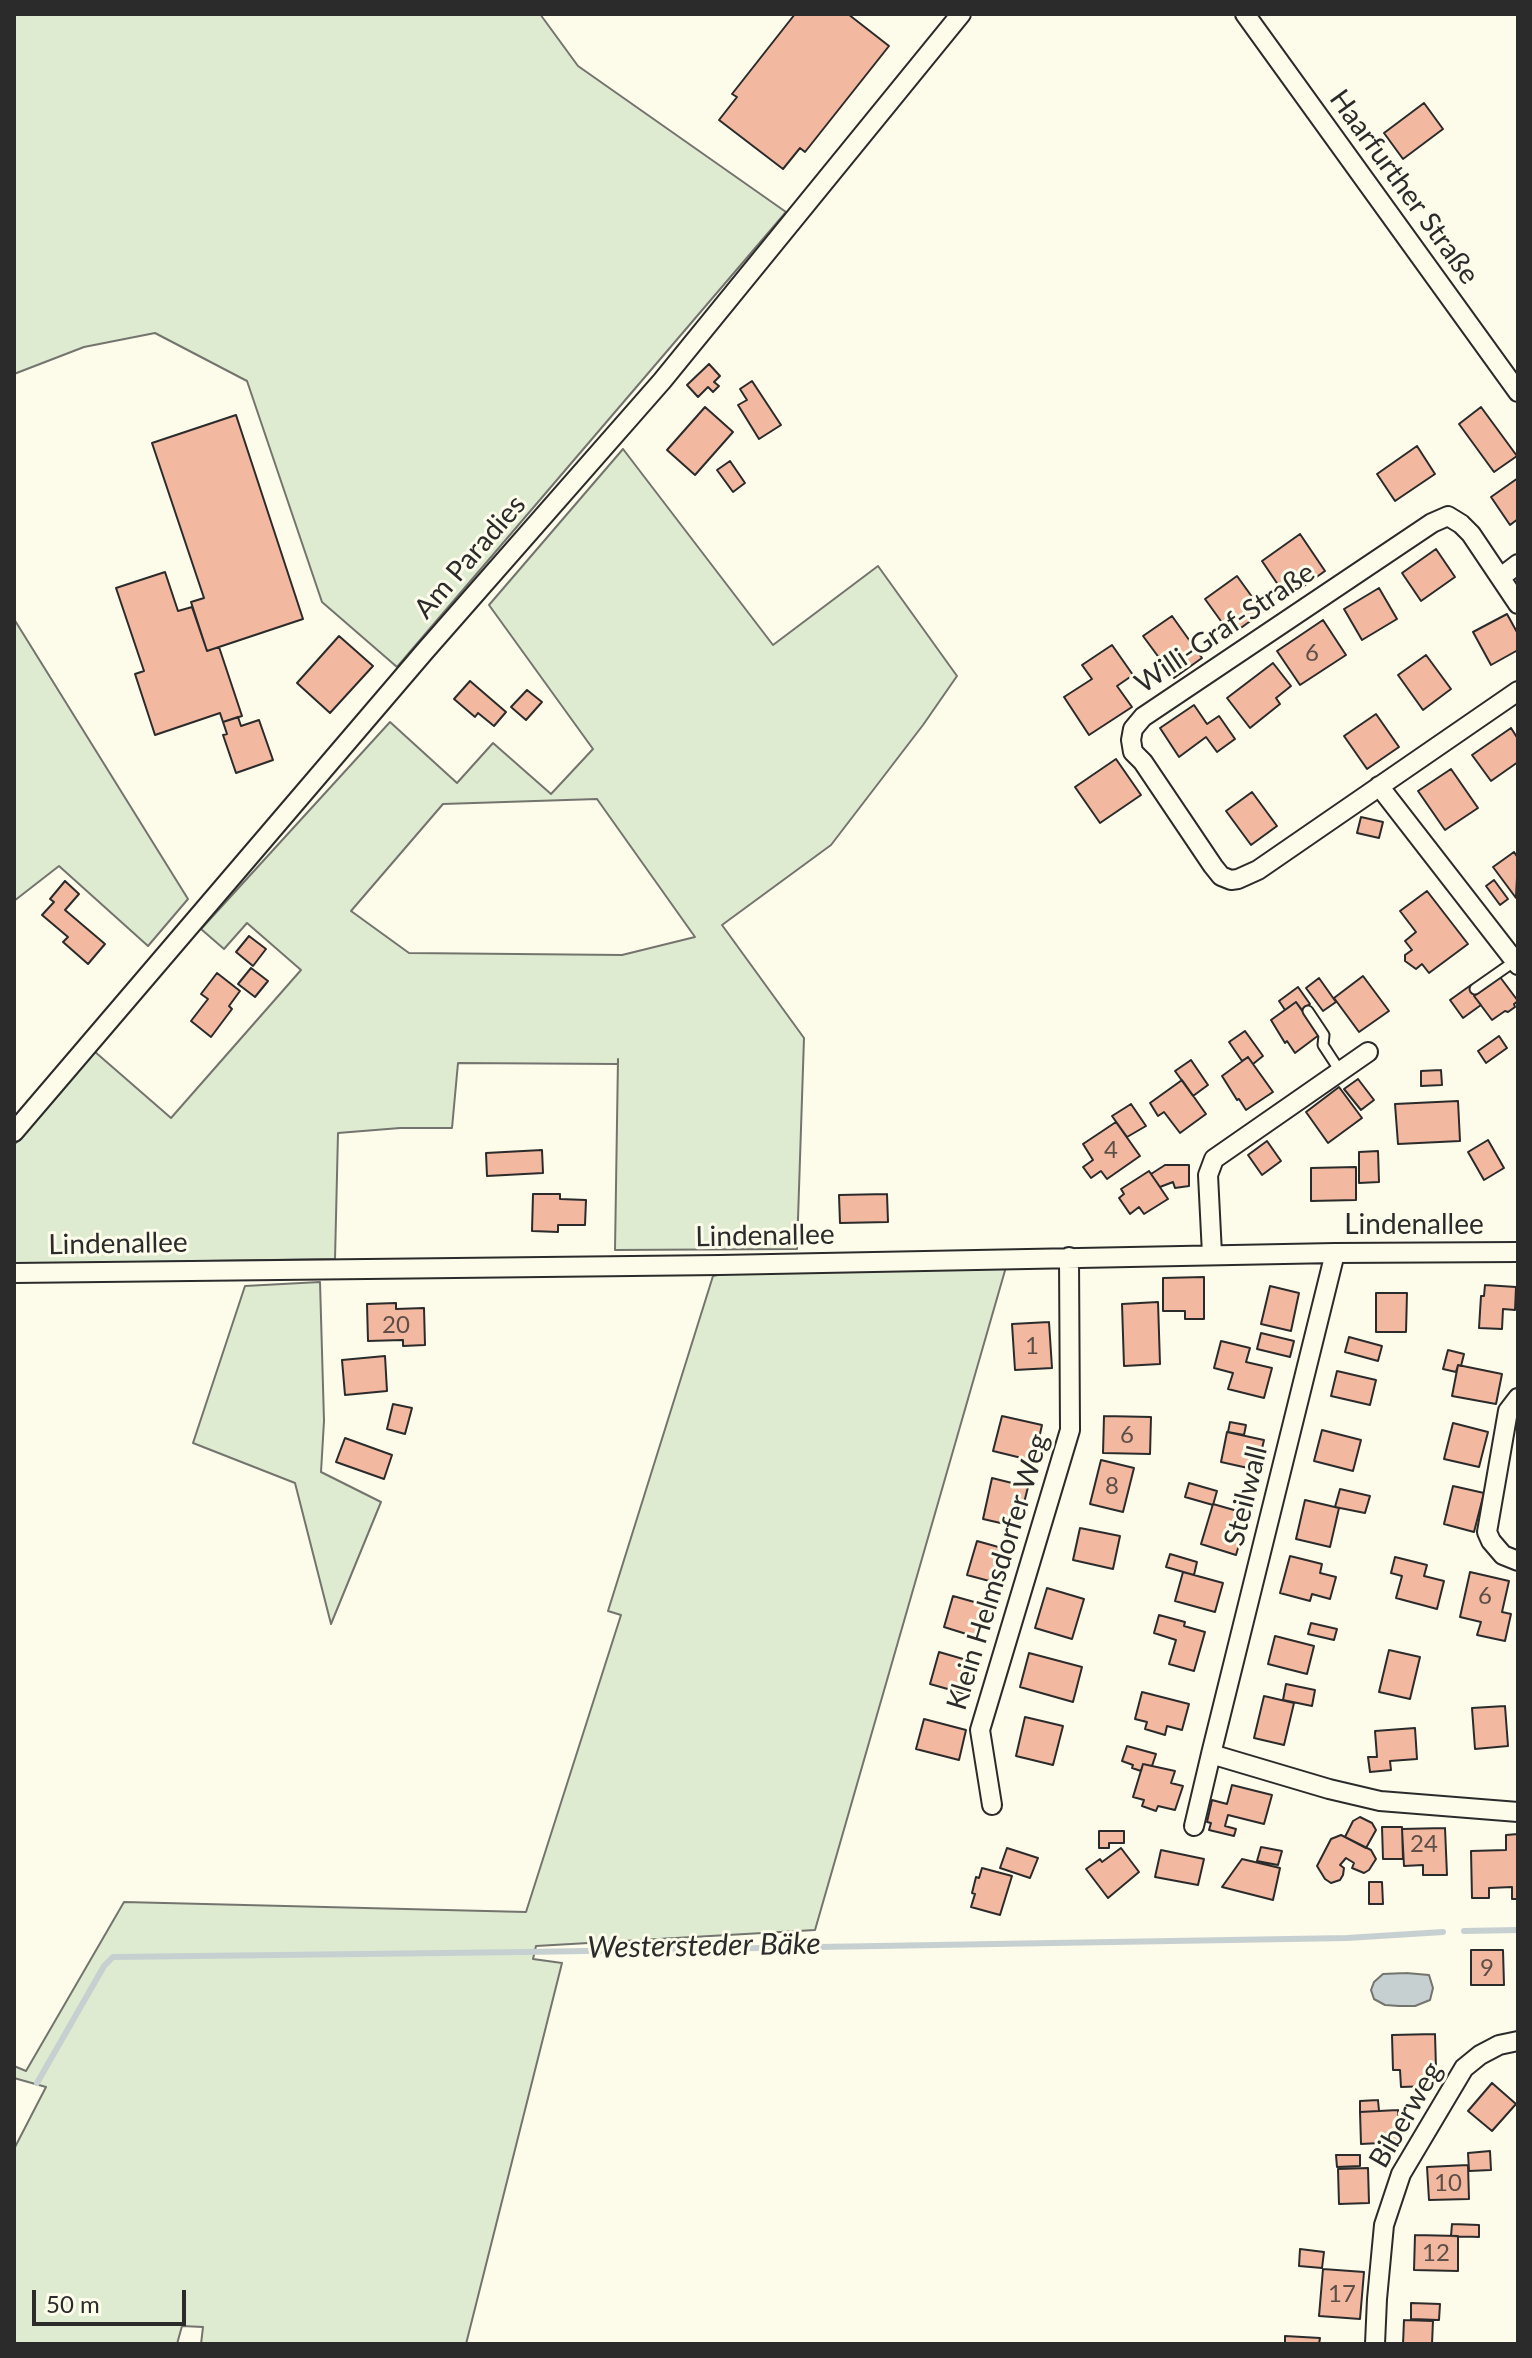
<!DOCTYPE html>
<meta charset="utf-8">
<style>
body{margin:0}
#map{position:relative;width:1532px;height:2358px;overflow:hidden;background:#fdfbea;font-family:Lato,sans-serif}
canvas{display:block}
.frame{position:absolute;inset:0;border:16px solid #2b2b2b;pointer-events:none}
.scale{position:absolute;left:32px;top:2290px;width:154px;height:36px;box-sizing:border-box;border:4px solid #2b2b2b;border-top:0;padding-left:10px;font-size:24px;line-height:28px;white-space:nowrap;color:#2b2b2b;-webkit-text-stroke:6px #fdfbea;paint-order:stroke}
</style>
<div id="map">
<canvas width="1532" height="2358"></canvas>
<div class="frame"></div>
<div class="scale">50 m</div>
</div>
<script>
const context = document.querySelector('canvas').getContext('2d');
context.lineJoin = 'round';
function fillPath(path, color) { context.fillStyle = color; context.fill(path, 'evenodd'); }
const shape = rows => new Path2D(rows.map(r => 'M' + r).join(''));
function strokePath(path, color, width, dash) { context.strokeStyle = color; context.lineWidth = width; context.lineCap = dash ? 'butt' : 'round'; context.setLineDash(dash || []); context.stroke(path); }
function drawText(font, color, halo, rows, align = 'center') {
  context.font = font + ' Lato,sans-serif'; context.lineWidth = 6; context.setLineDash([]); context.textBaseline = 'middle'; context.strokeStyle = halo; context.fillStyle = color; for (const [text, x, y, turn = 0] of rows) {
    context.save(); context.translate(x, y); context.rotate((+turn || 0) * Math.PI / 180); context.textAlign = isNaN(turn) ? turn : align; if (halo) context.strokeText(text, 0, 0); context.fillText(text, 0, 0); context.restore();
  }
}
const green = shape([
 [14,14,540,14,578,66,786,212,397,667,322,602,247,381,155,333,84,347,14,374,14,14],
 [623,449,773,645,878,566,957,676,923,725,831,845,722,925,804,1038,797,1249,615,1250,618,1059,618,1064,458,1063,452,1128,400,1128,338,1133,335,1259,14,1264,14,1145,94,1051,171,1118,301,970,247,923,224,949,201,929,390,722,457,783,493,743,551,794,593,749,489,605,623,449],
 [597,799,695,937,622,955,409,953,351,911,443,804,597,799],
 [14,619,188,899,148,946,59,866,14,901,14,619],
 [1006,1267,815,1930,536,1946,533,1959,562,1963,466,2344,201,2344,203,2327,182,2326,177,2344,14,2344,14,2149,46,2087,14,2078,14,2066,26,2071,124,1902,526,1912,621,1615,608,1611,713,1276,732,1272,1006,1267],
 [320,1282,324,1421,321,1472,381,1502,331,1624,295,1483,193,1443,245,1286,320,1282]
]);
const water = shape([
 [1406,1973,1429,1975,1433,1988,1430,2000,1415,2006,1399,2006,1385,2005,1374,1999,1371,1990,1374,1982,1383,1974,1406,1973]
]);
const stream = shape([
 [1464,1931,1518,1930],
 [37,2083,104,1966,113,1957,525,1952,1347,1938,1443,1932]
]);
const building = shape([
 [795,14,848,14,889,46,805,152,800,148,783,169,719,120,737,97,732,94,795,14],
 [1424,103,1443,129,1403,159,1384,133,1424,103],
 [709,364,720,376,714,382,719,386,713,392,708,387,698,397,687,385,709,364],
 [752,381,781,425,759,439,738,405,747,400,740,389,752,381],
 [705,407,733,432,695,475,667,450,705,407],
 [1481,407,1517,456,1494,472,1459,424,1481,407],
 [236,415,303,619,207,651,191,602,204,598,152,443,236,415],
 [1417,446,1435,474,1395,501,1377,474,1417,446],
 [730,461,745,483,733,492,717,470,730,461],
 [1518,478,1518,519,1510,525,1491,497,1518,478],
 [1300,534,1325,571,1287,598,1262,561,1300,534],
 [1436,549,1455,577,1421,601,1402,573,1436,549],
 [165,572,178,611,192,607,207,651,219,647,242,716,223,722,220,713,155,735,135,674,144,671,116,588,165,572],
 [1237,576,1263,612,1231,635,1205,599,1237,576],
 [1379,588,1397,619,1362,640,1344,609,1379,588],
 [1507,614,1518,634,1518,650,1491,665,1473,632,1507,614],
 [1172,616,1202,658,1174,678,1143,636,1172,616],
 [1323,620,1346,655,1300,685,1277,651,1323,620],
 [339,636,373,666,330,713,297,683,339,636],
 [1112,645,1133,675,1117,686,1132,707,1089,735,1064,697,1092,679,1082,665,1112,645],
 [1426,655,1451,689,1423,710,1398,675,1426,655],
 [1273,663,1291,686,1276,698,1280,704,1250,728,1227,698,1273,663],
 [470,681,506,712,494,726,478,713,475,717,454,699,470,681],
 [527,690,542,702,526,720,511,707,527,690],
 [1194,705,1207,724,1219,716,1235,739,1217,752,1206,737,1179,757,1160,728,1194,705],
 [1376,714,1399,747,1367,769,1344,736,1376,714],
 [238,717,241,726,259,720,273,760,236,773,223,735,227,734,223,722,238,717],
 [1511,728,1518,739,1518,762,1491,781,1472,755,1511,728],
 [1116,759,1141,795,1100,823,1075,787,1116,759],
 [1451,769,1478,808,1445,830,1418,791,1451,769],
 [1252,792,1277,826,1251,845,1226,811,1252,792],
 [1361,817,1383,822,1379,838,1357,833,1361,817],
 [1514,852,1518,858,1516,898,1493,867,1514,852],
 [1494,880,1508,899,1500,905,1486,886,1494,880],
 [65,881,79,894,65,910,105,944,88,964,63,942,68,937,42,915,54,902,50,899,65,881],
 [1427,891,1468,944,1429,973,1422,964,1416,969,1405,961,1405,955,1412,950,1405,941,1416,932,1400,911,1427,891],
 [249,936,266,949,253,966,236,952,249,936],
 [251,968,268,981,255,997,238,984,251,968],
 [217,973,240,991,229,1006,232,1009,211,1037,191,1021,208,999,201,994,217,973],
 [1363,976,1389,1011,1359,1032,1334,998,1363,976],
 [1500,977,1518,1001,1514,1004,1515,1007,1508,1012,1505,1011,1492,1020,1474,996,1500,977],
 [1319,978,1336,1002,1323,1011,1306,988,1319,978],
 [1471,985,1477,993,1474,996,1481,1005,1463,1018,1450,1000,1471,985],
 [1298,987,1310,1004,1302,1010,1296,1002,1285,1010,1279,1001,1298,987],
 [1296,1002,1319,1035,1295,1053,1287,1041,1285,1043,1271,1020,1296,1002],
 [1245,1031,1263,1056,1253,1064,1248,1057,1242,1061,1229,1042,1245,1031],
 [1499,1036,1507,1048,1486,1063,1478,1051,1499,1036],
 [1248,1057,1273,1092,1246,1110,1239,1099,1237,1100,1222,1076,1248,1057],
 [1191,1060,1208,1085,1193,1096,1175,1071,1191,1060],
 [1441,1070,1442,1085,1421,1086,1421,1071,1441,1070],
 [1358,1079,1374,1100,1361,1110,1344,1089,1358,1079],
 [1182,1080,1206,1114,1180,1133,1164,1112,1158,1116,1150,1103,1182,1080],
 [1339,1087,1362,1118,1328,1143,1306,1112,1339,1087],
 [1458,1101,1460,1141,1398,1144,1395,1104,1458,1101],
 [1131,1104,1146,1126,1127,1137,1112,1116,1131,1104],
 [1116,1122,1140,1156,1107,1179,1101,1171,1091,1178,1083,1167,1093,1160,1083,1144,1116,1122],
 [1488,1140,1504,1168,1484,1180,1468,1152,1488,1140],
 [1267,1141,1281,1161,1262,1175,1248,1155,1267,1141],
 [542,1150,543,1173,487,1176,486,1153,542,1150],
 [1378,1151,1379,1182,1359,1183,1359,1152,1378,1151],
 [1165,1165,1189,1165,1189,1186,1175,1188,1173,1182,1160,1187,1151,1174,1165,1165],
 [1356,1167,1356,1200,1311,1201,1311,1168,1356,1167],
 [1149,1171,1168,1199,1144,1214,1139,1207,1130,1214,1119,1198,1124,1194,1121,1189,1149,1171],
 [533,1194,560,1194,560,1199,586,1200,585,1225,558,1225,558,1232,532,1231,533,1194],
 [887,1194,888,1222,840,1223,839,1195,887,1194],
 [1204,1277,1204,1319,1185,1319,1185,1311,1163,1311,1163,1278,1204,1277],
 [1485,1285,1516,1287,1515,1310,1503,1309,1502,1329,1479,1328,1481,1296,1484,1296,1485,1285],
 [1270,1286,1299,1293,1291,1331,1261,1324,1270,1286],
 [1376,1293,1407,1293,1406,1332,1376,1332,1376,1293],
 [1158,1302,1160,1364,1124,1366,1122,1304,1158,1302],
 [396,1303,396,1309,424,1308,425,1345,403,1346,403,1340,368,1341,367,1304,396,1303],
 [1049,1322,1052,1368,1015,1370,1012,1324,1049,1322],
 [1261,1333,1294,1341,1290,1357,1257,1349,1261,1333],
 [1349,1337,1382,1346,1378,1361,1345,1352,1349,1337],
 [1221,1341,1250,1348,1246,1362,1272,1368,1264,1398,1228,1389,1233,1373,1214,1368,1221,1341],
 [1448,1350,1464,1354,1461,1366,1458,1365,1456,1372,1443,1369,1448,1350],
 [385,1356,387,1391,345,1395,342,1360,385,1356],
 [1458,1365,1502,1374,1496,1404,1452,1396,1458,1365],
 [1337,1371,1376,1380,1370,1405,1331,1396,1337,1371],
 [393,1404,412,1408,405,1434,387,1429,393,1404],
 [1002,1416,1042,1425,1034,1461,993,1451,1002,1416],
 [1104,1416,1151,1417,1150,1454,1103,1453,1104,1416],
 [1230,1422,1246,1425,1244,1435,1228,1432,1230,1422],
 [1453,1423,1488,1432,1479,1467,1444,1459,1453,1423],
 [1322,1430,1361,1440,1353,1471,1314,1461,1322,1430],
 [1227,1432,1264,1440,1257,1470,1221,1462,1227,1432],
 [345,1438,392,1455,384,1479,336,1462,345,1438],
 [1101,1460,1134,1468,1123,1512,1090,1504,1101,1460],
 [992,1478,1028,1487,1018,1527,983,1519,992,1478],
 [1189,1483,1217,1491,1213,1505,1185,1497,1189,1483],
 [1453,1486,1484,1493,1474,1532,1444,1524,1453,1486],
 [1340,1489,1370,1496,1365,1513,1335,1507,1340,1489],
 [1305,1500,1339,1508,1330,1547,1296,1539,1305,1500],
 [1213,1504,1248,1514,1236,1555,1201,1544,1213,1504],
 [1080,1528,1120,1536,1113,1569,1073,1560,1080,1528],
 [977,1541,1002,1548,993,1582,967,1575,977,1541],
 [1170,1554,1197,1562,1194,1575,1166,1567,1170,1554],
 [1290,1556,1322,1564,1320,1573,1336,1577,1330,1599,1312,1594,1310,1601,1280,1593,1290,1556],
 [1395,1557,1427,1565,1424,1576,1444,1581,1437,1609,1396,1598,1402,1576,1391,1573,1395,1557],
 [1183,1572,1223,1583,1215,1612,1175,1601,1183,1572],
 [1470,1572,1509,1581,1502,1612,1511,1614,1505,1641,1477,1635,1481,1622,1460,1617,1470,1572],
 [1047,1588,1084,1599,1072,1639,1035,1628,1047,1588],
 [953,1596,985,1605,976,1637,944,1627,953,1596],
 [1159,1615,1185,1622,1184,1626,1205,1632,1194,1671,1169,1664,1176,1640,1154,1633,1159,1615],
 [1311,1623,1337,1629,1334,1640,1308,1634,1311,1623],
 [1275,1636,1314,1646,1307,1674,1268,1664,1275,1636],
 [1389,1650,1420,1657,1410,1699,1379,1692,1389,1650],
 [939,1652,977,1663,969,1695,930,1684,939,1652],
 [1029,1653,1082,1667,1073,1702,1020,1687,1029,1653],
 [1286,1684,1315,1690,1312,1706,1283,1700,1286,1684],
 [1142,1692,1189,1704,1182,1730,1167,1726,1165,1735,1145,1729,1147,1722,1135,1719,1142,1692],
 [1264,1696,1294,1703,1284,1745,1254,1738,1264,1696],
 [1505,1706,1508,1746,1475,1749,1472,1708,1505,1706],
 [1025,1717,1063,1726,1053,1765,1016,1756,1025,1717],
 [924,1719,966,1730,959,1760,916,1749,924,1719],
 [1415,1728,1417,1759,1390,1761,1391,1770,1370,1772,1368,1757,1377,1757,1375,1731,1415,1728],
 [1127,1746,1156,1754,1152,1766,1143,1764,1141,1771,1132,1768,1133,1765,1122,1761,1127,1746],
 [1143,1764,1175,1771,1171,1783,1183,1786,1175,1810,1158,1806,1156,1811,1142,1806,1144,1800,1133,1797,1143,1764],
 [1232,1785,1272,1795,1264,1824,1228,1815,1225,1826,1236,1829,1234,1836,1209,1830,1211,1823,1207,1822,1212,1800,1227,1804,1232,1785],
 [1360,1817,1372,1823,1376,1830,1366,1848,1345,1837,1353,1821,1360,1817],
 [1382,1827,1402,1827,1403,1859,1383,1859,1382,1827],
 [1445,1828,1447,1875,1423,1875,1423,1865,1404,1866,1402,1829,1445,1828],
 [1099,1831,1124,1831,1124,1843,1109,1843,1109,1848,1099,1848,1099,1831],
 [1518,1834,1518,1899,1512,1899,1512,1887,1489,1888,1489,1898,1472,1898,1471,1851,1506,1850,1506,1835,1518,1834],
 [1341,1835,1371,1850,1376,1859,1369,1870,1364,1873,1352,1868,1354,1863,1346,1858,1340,1865,1344,1868,1343,1875,1340,1880,1331,1883,1325,1879,1317,1866,1331,1839,1341,1835],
 [1261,1847,1282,1851,1278,1865,1257,1861,1261,1847],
 [1007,1848,1038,1858,1030,1878,1000,1868,1007,1848],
 [1121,1848,1139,1872,1108,1898,1086,1869,1100,1859,1102,1862,1121,1848],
 [1161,1850,1204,1859,1198,1885,1155,1877,1161,1850],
 [1242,1859,1280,1868,1273,1900,1222,1887,1242,1859],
 [982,1868,1012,1876,1000,1915,971,1907,975,1894,972,1893,976,1877,979,1878,982,1868],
 [1369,1882,1382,1882,1383,1904,1369,1904,1369,1882],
 [1471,1950,1503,1950,1504,1985,1471,1985,1471,1950],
 [1435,2034,1436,2068,1430,2068,1431,2086,1401,2087,1400,2070,1393,2070,1392,2035,1435,2034],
 [1492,2083,1516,2104,1492,2131,1468,2111,1492,2083],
 [1378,2100,1379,2111,1360,2112,1360,2101,1378,2100],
 [1398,2110,1400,2142,1361,2144,1360,2112,1398,2110],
 [1490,2151,1491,2170,1469,2171,1468,2153,1490,2151],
 [1336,2155,1360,2155,1360,2166,1337,2167,1336,2155],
 [1468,2165,1469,2199,1429,2200,1427,2167,1468,2165],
 [1368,2168,1369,2203,1339,2204,1338,2169,1368,2168],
 [1452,2224,1479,2225,1479,2237,1451,2236,1452,2224],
 [1415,2235,1458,2236,1458,2271,1414,2270,1415,2235],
 [1300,2249,1324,2252,1322,2268,1299,2266,1300,2249],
 [1323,2269,1364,2272,1360,2319,1319,2316,1323,2269],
 [1411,2303,1440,2304,1439,2320,1411,2319,1411,2303],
 [1404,2320,1433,2321,1432,2344,1403,2344,1404,2320],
 [1285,2336,1320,2338,1319,2344,1285,2344,1285,2336]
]);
const lane = shape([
 [1475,989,1515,961],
 [1308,1011,1324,1035,1323,1045,1340,1071]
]);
const street = shape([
 [1245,14,1518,392],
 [1501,577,1518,564],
 [1518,604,1471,534,1461,524,1448,516,1432,523,1143,717,1133,729,1131,740,1133,752,1143,762,1213,866,1221,876,1231,880,1238,879,1258,870,1518,691],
 [1379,786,1518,965],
 [14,1132,425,651,662,381,961,14],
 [1335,1253,1211,1754,1329,1789,1380,1801,1518,1812],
 [1212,1254,1208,1175,1214,1159,1368,1052],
 [14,1273,720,1265,1335,1253,1518,1252],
 [1518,1398,1508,1411,1487,1532,1491,1541,1503,1555,1518,1561],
 [992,1805,980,1730,1070,1430,1069,1257],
 [1194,1826,1211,1754],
 [1375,2344,1377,2299,1384,2225,1401,2174,1464,2068,1480,2055,1499,2045,1518,2041]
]);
const numberNames = [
 ["6",1312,653],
 ["4",1111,1150],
 ["20",396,1325],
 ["1",1032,1346],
 ["6",1127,1435],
 ["8",1112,1486],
 ["6",1485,1596],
 ["24",1424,1844],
 ["9",1487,1968],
 ["10",1448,2183],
 ["12",1436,2253],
 ["17",1342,2294]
];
const streetNames = [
 ["Haarfurther Straße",1404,187,54],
 ["Am Paradies",470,557,-49],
 ["Willi-Graf-Straße",1225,628,-34],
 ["Lindenallee",1414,1225],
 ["Lindenallee",765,1236,-1],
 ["Lindenallee",118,1244,-1],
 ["Steilwall",1246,1496,-76],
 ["Klein Helmsdorfer Weg",998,1572,-73],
 ["Biberweg",1406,2115,-60]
];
const waterNames = [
 ["Westersteder Bäke",704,1946,-1]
];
fillPath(green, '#deebd1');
strokePath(green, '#74746e', 2);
fillPath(water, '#c7d0d0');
strokePath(water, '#74746e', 2);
strokePath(stream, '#c7d0d0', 6);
fillPath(building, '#f2b8a0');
strokePath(building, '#2b2b2b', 2);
strokePath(lane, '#2b2b2b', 13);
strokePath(street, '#2b2b2b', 22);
strokePath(lane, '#fdfbea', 9);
strokePath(street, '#fdfbea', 18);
drawText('24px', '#5d4e48', null, numberNames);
drawText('28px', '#2b2b2b', '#fdfbea', streetNames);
drawText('italic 30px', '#2b2b2b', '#fdfbea', waterNames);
</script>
